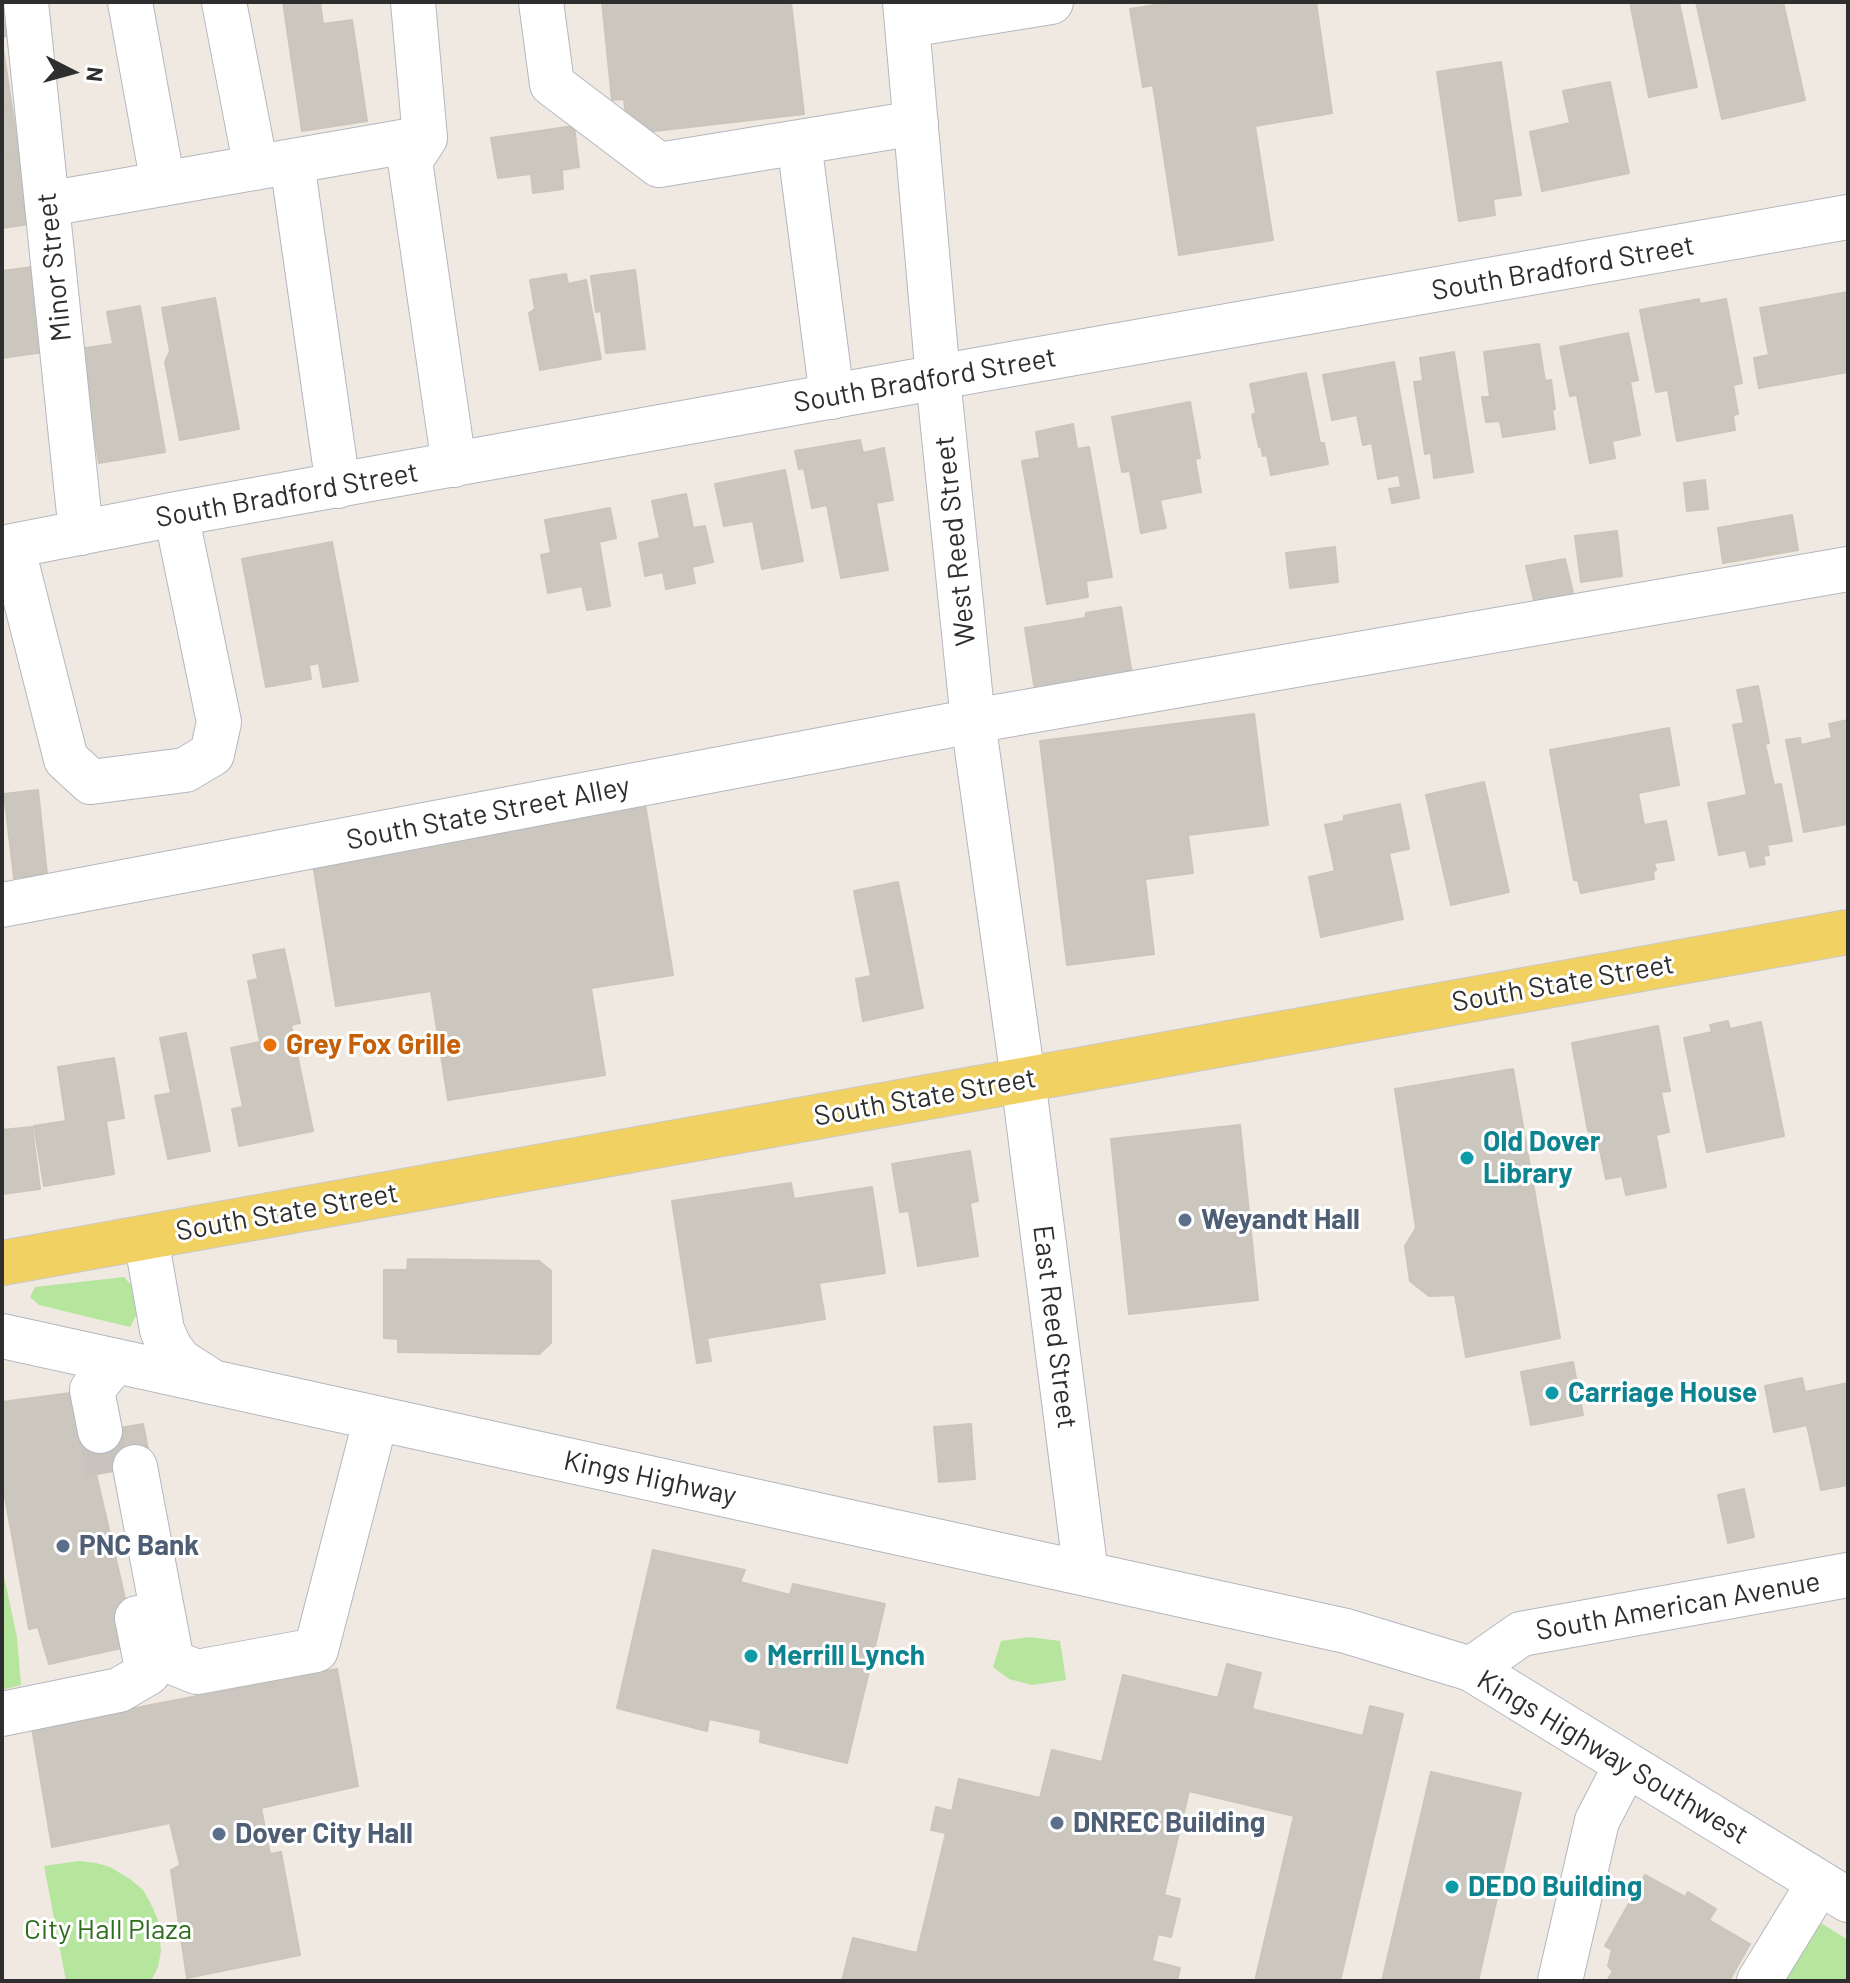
<!DOCTYPE html>
<style>
body{margin:0}
#map{position:relative;width:1850px;height:1983px;overflow:hidden;background:#efe9e1;font-family:Barlow,sans-serif}
canvas{display:block}
.frame{position:absolute;inset:0;border:4px solid #2e2e2e;pointer-events:none}
.north{position:absolute;left:32px;top:32px;width:80px;height:80px;-webkit-text-stroke:6px #fff;paint-order:stroke;rotate:96deg;font-size:22px;font-weight:700;line-height:32px;text-align:center;color:#2e2e2e}
.north::after{content:'';display:block;margin:auto;width:28px;height:36px;background:#2e2e2e;clip-path:polygon(50% 0,100% 100%,50% 72%,0 100%)}
</style>
<div id="map">
<canvas width="1850" height="1983"></canvas>
<div class="frame"></div>
<div class="north">N</div>
</div>
<script>
const context = document.querySelector('canvas').getContext('2d');
context.lineJoin = 'round';
function fillPath(path, color) { context.fillStyle = color; context.fill(path, 'evenodd'); }
const shape = rows => new Path2D(rows.map(r => 'M' + r).join(''));
function strokePath(path, color, width, dash) { context.strokeStyle = color; context.lineWidth = width; context.lineCap = dash ? 'butt' : 'round'; context.setLineDash(dash || []); context.stroke(path); }
function drawText(font, color, halo, rows, align = 'center') {
  context.font = font + ' Barlow,sans-serif'; context.lineWidth = 6; context.setLineDash([]); context.textBaseline = 'middle'; context.strokeStyle = halo; context.fillStyle = color; for (const [text, x, y, turn = 0] of rows) {
    context.save(); context.translate(x, y); context.rotate((+turn || 0) * Math.PI / 180); context.textAlign = isNaN(turn) ? turn : align; if (halo) context.strokeText(text, 0, 0); context.fillText(text, 0, 0); context.restore();
  }
}
const green = shape([
 [124,1277,132,1286,137,1314,130,1327,39,1305,30,1297,35,1287],
 [2,1567,17,1637,21,1685,2,1690],
 [1029,1637,1060,1641,1066,1680,1032,1685,1009,1679,993,1667,1001,1641],
 [78,1861,96,1863,110,1867,130,1879,143,1890,151,1904,158,1920,161,1951,158,1967,151,1981,66,1981,44,1866],
 [1818,1921,1848,1940,1848,1981,1781,1981]
]);
const building = shape([
 [2,2,4,2,10,35,2,37,2,2],
 [283,2,320,2,323,24,352,20,367,121,302,131,283,2],
 [602,2,791,2,804,114,628,134,624,99,612,100,602,2],
 [1174,2,1316,2,1332,113,1255,126,1273,240,1179,255,1153,85,1143,87,1130,9,1174,2],
 [1630,2,1679,2,1697,87,1649,97,1630,2],
 [1696,2,1783,2,1805,100,1722,119,1696,2],
 [2,42,12,108,2,110,2,42],
 [1501,62,1521,195,1493,199,1495,215,1459,221,1437,72,1501,62],
 [1610,82,1629,173,1542,191,1530,132,1570,123,1563,91,1610,82],
 [12,108,19,154,2,157,2,110,12,108],
 [574,126,579,167,562,170,563,189,533,193,531,174,498,178,491,138,574,126],
 [19,154,30,224,2,228,2,157,19,154],
 [32,267,44,352,2,358,2,271,32,267],
 [635,270,645,349,606,353,601,311,596,312,591,276,635,270],
 [566,274,568,284,586,280,601,359,540,370,529,313,535,309,530,280,566,274],
 [1848,292,1848,372,1759,388,1754,358,1769,355,1760,308,1848,292],
 [215,298,239,429,180,440,165,362,170,351,162,308,215,298],
 [1699,299,1700,304,1726,299,1742,383,1733,385,1738,414,1733,415,1735,430,1677,441,1668,390,1656,392,1640,310,1699,299],
 [140,306,165,452,99,463,79,349,113,344,107,312,140,306],
 [1628,333,1638,380,1630,382,1640,435,1612,441,1615,458,1590,463,1577,395,1570,396,1560,347,1628,333],
 [1539,344,1545,381,1551,380,1555,409,1552,410,1555,429,1503,437,1500,421,1486,422,1482,397,1490,397,1484,352,1539,344],
 [1454,352,1473,472,1434,478,1431,453,1425,454,1414,382,1423,381,1420,358,1454,352],
 [1394,362,1419,498,1392,503,1389,489,1401,487,1399,475,1378,479,1372,443,1363,445,1357,415,1332,420,1323,375,1394,362],
 [1306,373,1320,443,1324,443,1328,464,1271,475,1267,455,1263,456,1261,446,1259,447,1252,415,1256,413,1250,384,1306,373],
 [1190,402,1200,458,1195,459,1201,492,1160,500,1166,528,1141,533,1130,471,1122,472,1112,417,1190,402],
 [1073,424,1077,449,1089,447,1112,577,1086,581,1088,597,1047,604,1022,461,1040,458,1036,432,1073,424],
 [860,440,863,453,884,448,893,500,876,503,888,570,841,578,827,505,812,508,804,468,799,469,795,451,860,440],
 [785,470,803,561,762,569,753,521,724,526,715,484,785,470],
 [1705,480,1708,509,1687,511,1684,483,1705,480],
 [686,494,693,528,705,526,713,562,692,567,695,583,666,589,663,572,645,576,639,543,660,538,652,501,686,494],
 [610,508,616,538,599,542,610,606,587,610,582,586,548,593,541,555,551,553,545,520,610,508],
 [1792,515,1798,550,1723,563,1718,528,1792,515],
 [1617,531,1622,576,1581,582,1575,536,1617,531],
 [332,542,358,681,323,687,319,663,309,665,311,679,266,687,242,559,332,542],
 [1335,547,1338,582,1290,588,1286,553,1335,547],
 [1565,559,1573,593,1534,601,1526,566,1565,559],
 [1121,607,1132,675,1036,697,1025,628,1085,618,1086,613,1121,607],
 [1758,686,1769,743,1765,744,1774,785,1781,784,1792,841,1767,845,1769,855,1763,856,1765,864,1750,867,1746,850,1719,855,1708,803,1747,795,1733,725,1744,723,1737,690,1758,686],
 [1254,714,1268,825,1188,835,1193,873,1145,879,1154,954,1067,965,1040,741,1254,714],
 [1848,720,1848,829,1847,824,1804,832,1786,740,1800,738,1801,745,1832,738,1829,724,1848,720],
 [1669,728,1679,785,1638,793,1644,825,1666,821,1674,860,1654,863,1656,870,1653,871,1654,879,1581,893,1578,880,1574,880,1550,750,1669,728],
 [1484,782,1509,892,1451,905,1426,795,1484,782],
 [38,790,47,874,14,878,4,794,38,790],
 [645,804,673,975,591,988,605,1075,448,1100,431,991,336,1006,312,858,645,804],
 [1400,804,1409,849,1389,853,1403,919,1321,937,1309,877,1335,871,1325,825,1344,821,1344,816,1400,804],
 [898,882,923,1008,863,1021,856,979,871,976,854,891,898,882],
 [284,949,300,1023,291,1025,313,1131,239,1146,232,1109,243,1107,231,1048,260,1042,248,981,258,979,253,955,284,949],
 [1728,1021,1730,1029,1761,1022,1784,1136,1707,1152,1684,1038,1712,1032,1710,1025,1728,1021],
 [1658,1026,1670,1091,1661,1092,1669,1132,1656,1135,1666,1187,1626,1195,1622,1176,1606,1179,1597,1136,1588,1131,1572,1043,1658,1026],
 [186,1033,210,1151,168,1159,155,1096,171,1093,160,1038,186,1033],
 [114,1058,124,1118,106,1121,114,1174,44,1186,34,1126,66,1121,58,1067,114,1058],
 [1513,1069,1560,1338,1466,1357,1455,1295,1429,1296,1410,1281,1405,1246,1416,1228,1395,1089,1513,1069],
 [1240,1125,1258,1300,1129,1314,1111,1139,1240,1125],
 [32,1127,40,1189,2,1194,2,1130,32,1127],
 [970,1151,978,1201,970,1203,978,1256,918,1266,909,1211,900,1212,892,1164,970,1151],
 [791,1183,794,1199,872,1187,885,1273,819,1283,825,1319,707,1338,711,1361,697,1363,672,1201,791,1183],
 [408,1259,539,1261,551,1271,551,1343,539,1354,398,1352,398,1339,384,1338,384,1270,407,1270,408,1259],
 [1573,1362,1583,1415,1531,1425,1521,1372,1573,1362],
 [1802,1378,1805,1392,1848,1383,1848,1485,1821,1490,1807,1425,1774,1432,1765,1386,1802,1378],
 [78,1392,91,1433,143,1424,151,1464,96,1474,128,1611,126,1647,49,1664,38,1627,29,1629,2,1481,2,1443,5,1442,2,1426,2,1402,78,1392],
 [971,1424,975,1479,939,1482,934,1427,971,1424],
 [1744,1489,1754,1537,1728,1543,1718,1495,1744,1489],
 [653,1550,745,1570,740,1582,790,1595,793,1584,885,1604,847,1763,760,1742,761,1730,709,1719,707,1731,617,1708,653,1550],
 [1227,1664,1261,1673,1252,1709,1363,1736,1370,1706,1403,1714,1340,1981,1255,1981,1294,1816,1189,1791,1164,1895,1180,1899,1171,1937,1158,1934,1152,1961,1180,1968,1177,1981,842,1981,853,1938,917,1953,946,1833,931,1830,936,1807,952,1811,959,1779,1040,1798,1052,1750,1102,1762,1123,1675,1218,1698,1227,1664],
 [337,1669,358,1786,261,1808,270,1854,281,1852,300,1955,187,1978,171,1870,180,1865,170,1823,52,1847,32,1728,337,1669],
 [1431,1772,1521,1793,1478,1981,1382,1981,1431,1772],
 [1645,1875,1685,1897,1688,1892,1716,1909,1709,1920,1750,1944,1729,1981,1607,1981,1613,1971,1608,1966,1612,1950,1605,1946,1645,1875]
]);
const minorTunnel = shape([
 [100,1431,108,1473]
]);
const minor = shape([
 [26,2,81,533],
 [130,2,163,184],
 [224,2,256,168],
 [413,2,425,138,410,161,454,465],
 [541,2,552,84,659,165,916,123],
 [905,2,938,378,973,721,1023,1079,1086,1574],
 [908,25,1051,2],
 [799,142,832,397],
 [292,162,338,486],
 [47,204,425,138],
 [12,546,66,759,91,782,185,770,212,754,219,722,176,514],
 [2,548,176,514,989,368,1848,217],
 [2,905,973,721,1848,569],
 [146,1238,162,1330,170,1348,180,1361,211,1381],
 [2,1336,1346,1631,1471,1669,1848,1900],
 [100,1431,92,1390,115,1361],
 [135,1467,172,1662,197,1672,316,1650,376,1418],
 [1471,1669,1521,1634,1848,1575],
 [2,1714,119,1690,148,1673,137,1618],
 [1560,1981,1597,1821,1626,1765],
 [1759,1981,1819,1883]
]);
const major = shape([
 [2,1263,1848,932]
]);
const markers = [
 [270,1045,8,"#e8710a"],
 [1467,1158,8,"#0f9aa8"],
 [1185,1220,8,"#5c6f8a"],
 [1552,1393,8,"#0f9aa8"],
 [63,1546,8,"#5c6f8a"],
 [751,1656,8,"#0f9aa8"],
 [1057,1823,8,"#5c6f8a"],
 [219,1834,8,"#5c6f8a"],
 [1452,1887,8,"#0f9aa8"]
];
const streetNames = [
 ["Minor Street",54,267,-96],
 ["South Bradford Street",1563,268,-10],
 ["South Bradford Street",925,380,-10],
 ["South Bradford Street",287,495,-10],
 ["West Reed Street",955,541,-96],
 ["South State Street Alley",488,813,-11],
 ["South State Street",1563,983,-10],
 ["South State Street",925,1097,-10],
 ["South State Street",287,1212,-10],
 ["East Reed Street",1055,1327,83],
 ["Kings Highway",650,1478,12],
 ["South American Avenue",1678,1606,-10],
 ["Kings Highway Southwest",1613,1757,31]
];
const foodNames = [
 ["Grey Fox Grille",286,1045]
];
const cultureNames = [
 ["Old Dover",1483,1142],
 ["Library",1483,1174],
 ["Carriage House",1568,1393],
 ["Merrill Lynch",767,1656],
 ["DEDO Building",1468,1887]
];
const serviceNames = [
 ["Weyandt Hall",1201,1220],
 ["PNC Bank",79,1546],
 ["DNREC Building",1073,1823],
 ["Dover City Hall",235,1834]
];
const parkNames = [
 ["City Hall Plaza",108,1930]
];
fillPath(green, '#b6e59e');
fillPath(building, '#cbc7bf');
strokePath(building, '#cbc5ba', 2);
strokePath(minorTunnel, '#c8c4bd', 44, [44, 22]);
strokePath(minor, '#b4b7c1', 46);
strokePath(major, '#c9c9c9', 46);
strokePath(minor, '#fff', 44);
strokePath(major, '#f2d163', 44);
for (const [x, y, r, color] of markers) { const dot = new Path2D(); dot.arc(x, y, r, 0, 2 * Math.PI); context.fillStyle = color; context.fill(dot); strokePath(dot, '#fff', 3); }
drawText('28px', '#2e2e2e', '#fff', streetNames);
drawText('bold 28px', '#c56008', '#fff', foodNames, 'left');
drawText('bold 28px', '#0d838f', '#fff', cultureNames, 'left');
drawText('bold 28px', '#4e5e75', '#fff', serviceNames, 'left');
drawText('28px', '#2c6e1b', '#fff', parkNames);
</script>
